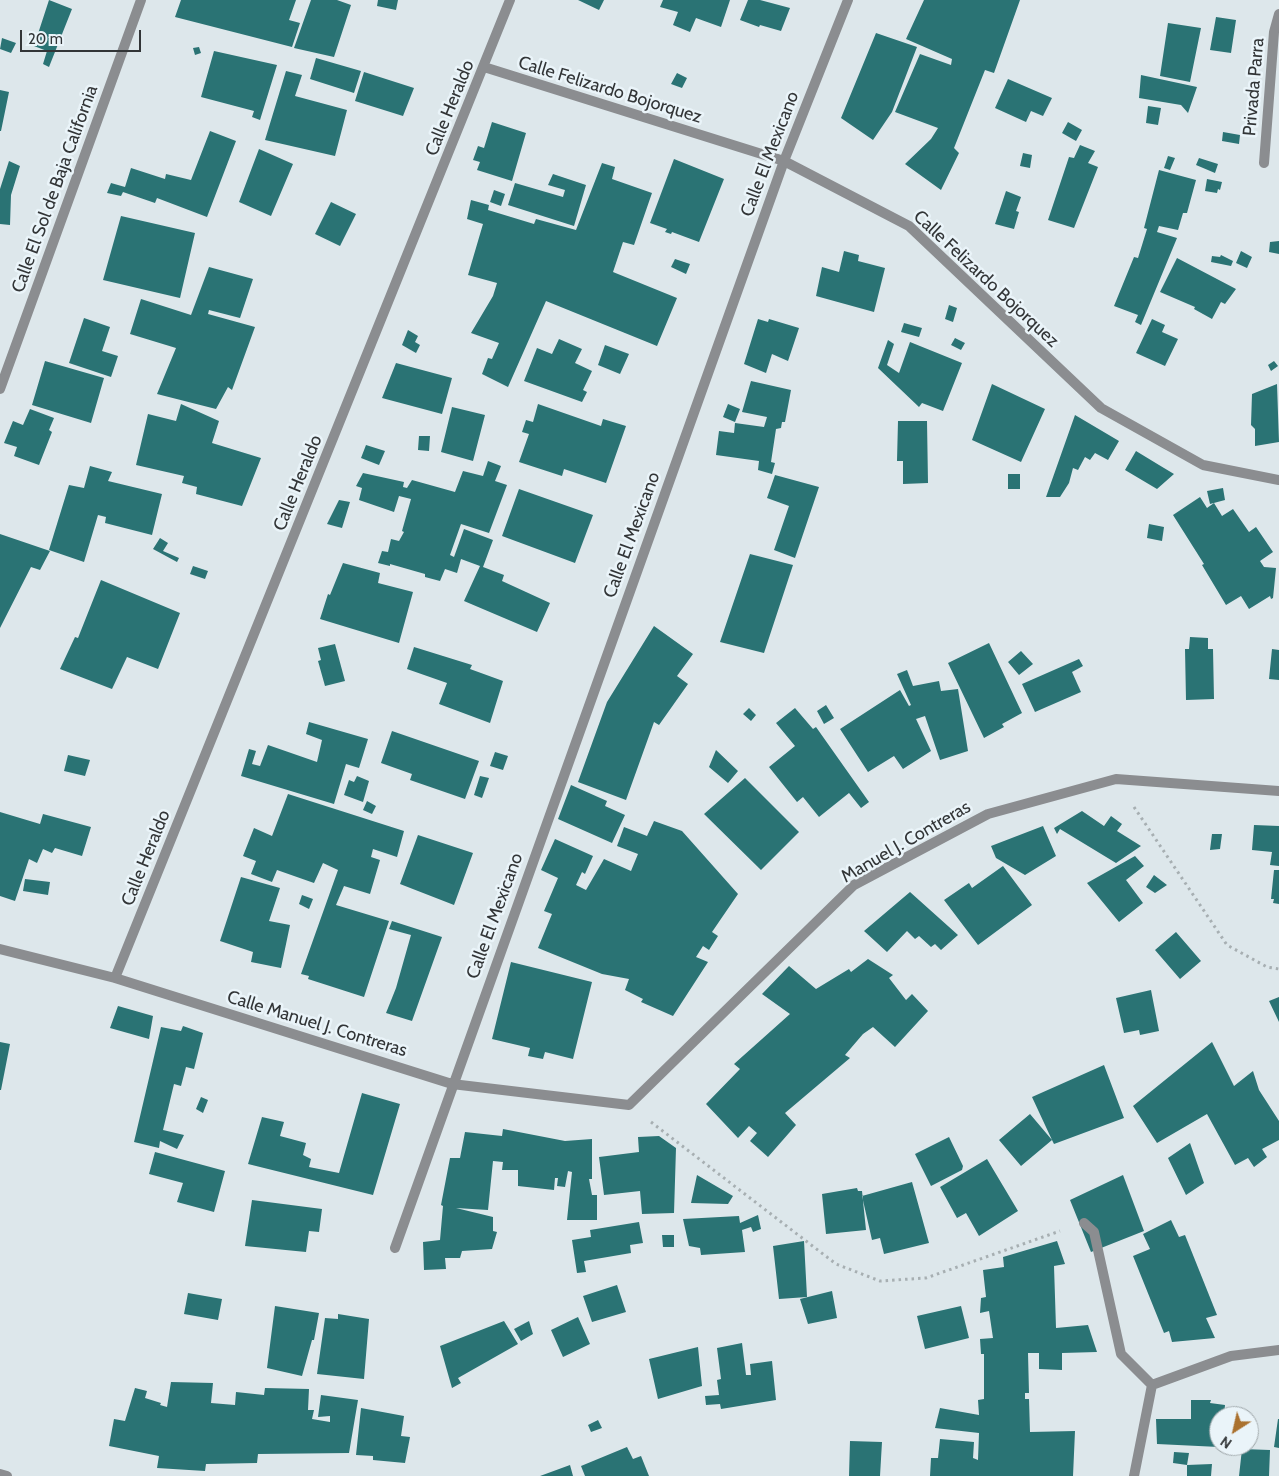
<!DOCTYPE html>
<style>
body{margin:0}
#map{position:relative;width:1279px;height:1476px;overflow:hidden;background:#dde7eb;font-family:Cabin,sans-serif}
canvas{display:block}
.north{position:absolute;left:1209px;top:1406px;width:50px;height:50px;box-sizing:border-box;background:#eaf4f9;border:1px solid #a0a8ab;border-radius:50%;rotate:215deg;font-size:14px;font-weight:700;line-height:20px;text-align:center;color:#323537}
.north::after{content:'';display:block;margin:auto;width:18px;height:22px;background:#aa712f;clip-path:polygon(50% 0,100% 100%,50% 72%,0 100%)}
.scale{position:absolute;left:20px;top:30px;width:121px;height:22px;box-sizing:border-box;border:2px solid #323537;border-top:0;padding-left:6px;font-size:15px;line-height:18px;white-space:nowrap;color:#323537;-webkit-text-stroke:4px #eaf4f9;paint-order:stroke}
</style>
<div id="map">
<canvas width="1279" height="1476"></canvas>
<div class="north">N</div>
<div class="scale">20 m</div>
</div>
<script>
const context = document.querySelector('canvas').getContext('2d');
context.lineJoin = 'round';
function fillPath(path, color) { context.fillStyle = color; context.fill(path, 'evenodd'); }
const shape = rows => new Path2D(rows.map(r => 'M' + r).join(''));
function strokePath(path, color, width, dash) { context.strokeStyle = color; context.lineWidth = width; context.lineCap = dash ? 'butt' : 'round'; context.setLineDash(dash || []); context.stroke(path); }
function drawText(font, color, halo, rows, align = 'center') {
  context.font = font + ' Cabin,sans-serif'; context.lineWidth = 5; context.setLineDash([]); context.textBaseline = 'middle'; context.strokeStyle = halo; context.fillStyle = color; for (const [text, x, y, turn = 0] of rows) {
    context.save(); context.translate(x, y); context.rotate((+turn || 0) * Math.PI / 180); context.textAlign = isNaN(turn) ? turn : align; if (halo) context.strokeText(text, 0, 0); context.fillText(text, 0, 0); context.restore();
  }
}
const building = shape([
 [49,0,72,9,49,67,43,64,47,51,34,46],
 [181,0,296,0,289,20,300,23,292,47,175,17],
 [311,0,337,0,351,5,334,57,294,48],
 [378,0,398,0,396,10,377,6],
 [578,0,604,0,599,10],
 [663,0,730,0,721,27,696,18,690,32,673,25,678,12,660,7],
 [748,0,760,0,790,8,781,31,760,25,759,27,740,20],
 [924,0,1020,0,994,73,985,70,954,148,959,153,941,190,905,164,931,139,938,128,895,112,920,54,951,65,952,59,906,39],
 [1216,17,1236,20,1231,53,1210,50],
 [1168,23,1201,28,1190,82,1160,76],
 [876,33,917,47,892,112,873,140,841,118],
 [2,38,16,43,11,53,0,49],
 [199,47,201,53,195,55,193,48],
 [214,51,277,65,260,120,252,117,254,111,201,97],
 [316,58,361,71,354,93,310,79],
 [286,71,302,75,295,96,347,110,335,156,265,140],
 [364,72,414,88,403,116,355,101],
 [677,73,687,78,682,88,671,84],
 [1141,75,1197,87,1188,113,1181,105,1139,98],
 [1008,79,1052,98,1043,116,1031,111,1026,122,995,108],
 [0,90,9,92,1,131,0,131],
 [1148,106,1161,108,1158,125,1146,123],
 [492,122,526,133,512,181,477,170,480,162,473,160,478,146,484,148],
 [1068,122,1082,130,1076,141,1062,133],
 [210,131,236,141,207,217,157,198,155,203,123,192,121,196,107,193,111,183,125,187,131,168,165,179,166,174,191,180],
 [1223,132,1240,135,1239,144,1222,141],
 [1080,145,1095,151,1088,163,1098,167,1074,228,1048,220,1069,157,1074,158],
 [259,149,293,164,271,216,239,202],
 [1023,153,1032,155,1030,168,1020,166],
 [1168,156,1175,158,1170,170,1164,168],
 [1199,158,1218,164,1215,173,1196,165],
 [674,159,724,179,699,242,672,232,671,234,665,232,667,229,650,223],
 [9,161,20,166,11,195,10,225,0,224,0,189],
 [602,163,615,167,612,179,652,193,634,245,623,242,613,272,677,298,657,346,546,301,508,387,482,374,488,358,492,359,499,343,471,333,493,296,497,283,468,275,483,224,467,219,471,200,489,205,488,210,534,224,536,219,576,230],
 [1159,170,1196,180,1187,213,1183,213,1178,230,1159,226,1157,232,1177,238,1141,325,1135,322,1138,315,1114,306,1134,257,1138,258,1147,229,1144,228],
 [553,174,586,185,574,226,508,205,515,183,563,197,565,190,548,185],
 [1207,179,1222,182,1220,190,1218,189,1217,193,1205,191],
 [494,190,505,194,501,206,490,202],
 [1006,191,1021,197,1016,211,1019,212,1014,229,995,224],
 [331,202,356,214,340,246,315,234],
 [121,216,195,233,180,298,103,280],
 [1279,241,1279,254,1269,252,1270,242],
 [844,251,859,255,858,261,885,268,874,312,816,296,822,267,839,272],
 [1241,251,1252,257,1247,268,1236,263],
 [1221,255,1233,261,1231,266,1211,262,1212,256,1220,257],
 [1177,258,1236,289,1225,304,1221,302,1212,319,1194,309,1195,307,1160,292],
 [675,259,690,264,686,274,671,267],
 [209,267,253,279,240,318,209,310,208,314,255,327,232,390,228,387,216,409,157,394,176,348,130,334,141,299,191,315],
 [949,305,957,308,953,322,945,319],
 [84,318,110,327,102,351,118,356,111,377,69,363],
 [758,319,768,322,769,319,799,328,788,361,772,354,766,373,744,364],
 [1152,319,1165,325,1162,332,1178,339,1165,366,1136,353],
 [904,323,922,328,919,337,901,332],
 [408,330,418,336,415,342,420,345,416,353,402,345],
 [955,338,965,343,961,350,951,345],
 [559,339,582,349,575,363,592,371,583,390,587,392,582,402,524,381,537,348,552,354],
 [888,340,894,344,887,365,899,373,910,342,962,363,943,411,922,403,919,407,878,368],
 [605,345,629,354,620,374,598,365],
 [45,361,104,378,91,423,32,405],
 [1274,361,1278,366,1271,371,1268,365],
 [396,363,452,378,442,414,382,398],
 [751,381,791,390,785,422,782,422,781,428,776,429,771,462,775,463,772,474,758,470,759,461,716,455,719,431,734,433,735,423,764,427,767,417,742,412],
 [992,384,1045,409,1021,462,972,440],
 [1277,384,1279,442,1255,446,1255,429,1251,425,1252,394],
 [181,404,219,421,212,443,261,458,242,506,196,494,197,487,182,483,184,476,136,465,148,414,176,421],
 [538,404,601,426,603,419,626,426,606,483,564,469,562,476,519,462,529,434,522,432,526,420,533,422],
 [728,404,740,409,735,422,723,417],
 [452,407,485,415,473,461,441,452],
 [30,409,54,418,49,430,52,432,39,465,14,456,17,447,4,443,13,421,23,425],
 [1075,415,1119,441,1108,460,1095,453,1090,460,1085,457,1078,470,1073,468,1069,483,1060,497,1046,497],
 [898,421,927,421,928,483,903,484,903,461,897,461],
 [419,436,430,436,429,451,418,450],
 [366,445,385,451,379,465,361,458],
 [1136,451,1159,465,1174,474,1157,489,1125,470],
 [488,461,501,466,495,481,507,485,489,533,461,524,450,555,454,557,464,529,493,540,483,567,504,575,502,581,550,603,537,632,464,601,480,566,461,559,457,573,445,569,440,581,425,577,425,574,390,564,390,566,378,563,382,551,388,552,391,539,399,541,404,532,402,531,411,499,399,496,394,512,359,500,362,488,356,486,363,473,404,482,403,487,407,488,412,480,455,492,463,471,483,476],
 [90,466,112,472,108,481,162,494,152,535,105,523,106,517,98,515,84,562,49,550,69,485,84,488],
 [1008,474,1020,474,1020,489,1008,489],
 [775,475,819,487,795,558,774,550,789,506,767,498],
 [1223,488,1225,500,1210,504,1207,491],
 [519,489,593,515,575,563,502,536],
 [1200,497,1207,508,1214,503,1222,516,1233,509,1249,532,1256,527,1273,552,1260,561,1264,567,1276,568,1273,598,1271,599,1270,596,1249,609,1241,596,1226,605,1202,565,1204,564,1173,515],
 [339,500,350,502,342,528,327,524],
 [1149,524,1164,527,1162,541,1147,538],
 [0,534,50,551,40,570,31,567,0,628],
 [160,538,168,543,163,551,179,558,177,562,153,549],
 [750,554,793,565,764,653,720,642],
 [343,563,380,573,378,583,413,592,399,643,320,619,328,594,330,595],
 [193,566,208,571,205,579,190,574],
 [101,580,180,613,158,669,127,657,112,689,60,669,75,637,78,638],
 [654,626,693,654,677,676,688,684,659,725,654,722,626,800,578,782,607,702],
 [1190,637,1208,638,1208,649,1213,649,1214,699,1186,700,1185,649,1189,649],
 [989,643,1022,713,1002,724,1004,727,984,738,948,663],
 [335,644,345,681,325,686,318,661,321,660,318,648],
 [414,647,472,665,470,669,503,681,490,723,439,704,447,683,407,669],
 [1272,649,1279,650,1279,680,1269,679],
 [1021,651,1033,664,1019,675,1008,662],
 [1079,659,1083,666,1072,672,1081,692,1035,712,1022,684],
 [907,670,913,686,939,681,941,691,958,689,968,751,940,760,925,716,916,719,931,751,903,769,894,756,868,772,840,729,900,690,909,706,911,705,897,674],
 [826,705,834,718,824,724,817,711],
 [749,708,756,715,751,721,743,714],
 [795,708,813,729,816,727,869,802,861,808,849,793,819,817,803,797,797,802,769,767,795,746,776,723],
 [309,722,368,739,359,768,346,764,334,804,241,776,249,749,256,751,252,764,260,766,268,745,317,762,322,740,306,734],
 [392,731,479,761,465,799,410,780,412,774,381,763],
 [716,750,738,771,728,783,709,767],
 [495,752,508,756,503,770,490,766],
 [68,755,90,760,85,776,64,771],
 [357,776,369,781,363,802,344,795,349,780,354,782],
 [480,776,489,778,482,798,474,795],
 [745,778,799,832,761,870,704,814],
 [571,785,607,801,605,806,625,815,612,843,558,819],
 [288,794,404,831,397,857,373,849,371,857,380,860,370,894,344,886,336,905,389,921,364,997,308,979,309,976,301,974,338,870,323,863,314,883,277,870,272,882,251,874,256,861,243,856,254,828,272,836],
 [367,801,376,806,372,814,363,810],
 [1082,811,1104,826,1111,816,1122,824,1117,831,1141,846,1116,863,1060,829,1057,834,1054,828],
 [0,812,40,824,43,814,91,827,82,856,55,848,52,853,43,849,37,863,29,859,15,901,0,896],
 [654,821,682,831,738,894,712,932,718,936,709,950,703,946,696,957,708,962,673,1016,641,1002,643,999,625,990,629,979,602,974,538,948,552,914,544,911,558,878,541,870,555,839,593,856,585,874,582,872,576,885,586,890,604,859,631,871,638,854,617,846,624,827,647,836],
 [1254,825,1279,826,1279,866,1270,865,1272,852,1252,850],
 [1043,826,1056,856,1025,875,996,858,991,846],
 [1212,834,1222,834,1220,849,1210,850],
 [418,835,473,853,454,905,400,884],
 [1135,856,1144,866,1126,880,1143,903,1119,922,1087,883],
 [1003,866,1032,905,978,945,944,900,969,883,972,888],
 [1274,870,1279,870,1279,904,1273,903,1274,899,1271,899],
 [1154,875,1167,885,1155,893,1146,887],
 [241,877,280,888,269,921,290,925,281,968,251,962,253,952,220,941],
 [25,879,50,882,48,895,23,891],
 [910,892,958,935,941,950,935,944,931,947,919,936,915,939,907,931,887,952,864,931],
 [302,895,313,899,309,909,299,904],
 [392,921,442,937,412,1021,386,1013,396,988,411,935,389,929],
 [1176,932,1201,961,1180,979,1155,950],
 [868,959,893,975,889,978,906,1000,912,994,928,1011,895,1047,873,1027,863,1034,845,1055,850,1058,785,1113,796,1125,768,1157,750,1141,757,1133,749,1126,738,1138,706,1104,740,1069,734,1064,790,1014,762,994,789,966,816,989,849,969,851,972],
 [511,962,592,982,573,1059,545,1052,543,1059,528,1056,530,1048,492,1039],
 [1151,990,1159,1031,1140,1035,1139,1030,1124,1033,1116,998],
 [1279,997,1279,1022,1269,1001],
 [118,1006,153,1016,149,1039,110,1028],
 [183,1026,203,1033,194,1069,186,1067,181,1086,174,1084,163,1130,184,1135,177,1149,160,1141,159,1148,134,1142,161,1027,181,1031],
 [0,1042,10,1044,1,1090,0,1090],
 [1212,1042,1234,1086,1253,1071,1259,1090,1279,1121,1279,1140,1262,1149,1267,1157,1254,1167,1248,1158,1235,1165,1207,1114,1157,1143,1133,1106],
 [1104,1065,1124,1118,1054,1144,1052,1140,1021,1166,999,1140,1030,1114,1052,1140,1032,1097],
 [362,1093,400,1104,373,1195,248,1164,262,1117,284,1122,280,1136,306,1143,303,1155,311,1159,309,1167,339,1173],
 [201,1097,208,1100,203,1113,196,1109],
 [503,1129,565,1141,592,1139,592,1179,589,1179,592,1195,597,1195,597,1220,567,1220,572,1172,568,1171,565,1187,557,1186,558,1178,555,1178,554,1190,518,1186,518,1170,502,1170,503,1162,493,1161,488,1210,456,1208,493,1217,493,1231,497,1232,492,1249,462,1251,460,1258,445,1258,446,1269,424,1270,423,1242,440,1240,443,1206,441,1205,450,1158,460,1158,465,1132,502,1136],
 [659,1136,676,1148,674,1213,642,1214,640,1191,604,1195,599,1157,639,1152,638,1137],
 [949,1137,963,1166,962,1170,931,1186,915,1154],
 [1190,1143,1204,1183,1186,1195,1168,1158],
 [155,1152,225,1171,214,1212,177,1202,183,1183,149,1174],
 [987,1159,1018,1211,979,1236,966,1213,957,1218,940,1187],
 [697,1175,733,1196,728,1204,691,1203],
 [1123,1175,1144,1231,1091,1252,1070,1200],
 [912,1182,929,1243,884,1254,880,1238,872,1240,862,1196],
 [857,1188,858,1191,862,1191,866,1230,826,1234,822,1194],
 [252,1200,322,1209,319,1232,309,1231,306,1252,245,1246],
 [758,1215,761,1229,753,1232,751,1227,742,1230,745,1252,701,1255,700,1248,689,1246,683,1219,739,1216,740,1223],
 [1171,1220,1179,1237,1185,1235,1217,1315,1206,1318,1215,1338,1172,1342,1169,1331,1164,1333,1133,1256,1150,1249,1143,1234],
 [639,1222,643,1243,630,1245,631,1253,584,1261,586,1272,577,1273,572,1240,591,1237,590,1230],
 [662,1235,674,1235,674,1247,663,1247],
 [804,1241,807,1297,779,1299,773,1246],
 [1057,1241,1065,1264,1054,1266,1056,1328,1088,1325,1097,1352,1062,1353,1062,1370,1039,1369,1039,1353,1028,1353,1029,1393,1025,1393,1025,1399,1029,1399,1030,1432,1075,1431,1073,1476,930,1476,931,1458,938,1458,940,1439,974,1442,973,1458,978,1460,979,1433,935,1428,940,1408,979,1415,978,1400,984,1399,984,1354,981,1354,980,1339,993,1338,989,1311,980,1313,981,1298,986,1297,983,1270,1004,1267,1003,1257],
 [617,1285,626,1312,592,1322,583,1296],
 [832,1291,837,1318,808,1324,800,1299],
 [188,1293,222,1299,218,1320,184,1314],
 [275,1306,319,1313,314,1340,312,1340,302,1376,267,1368],
 [961,1306,969,1338,925,1349,917,1316],
 [338,1314,369,1319,364,1379,317,1374,325,1318,338,1319],
 [578,1317,590,1344,563,1357,551,1330],
 [504,1321,518,1344,458,1378,461,1383,452,1388,440,1346],
 [529,1321,533,1334,521,1341,514,1329],
 [742,1343,746,1375,751,1375,750,1364,772,1361,776,1400,721,1409,720,1404,706,1405,705,1396,719,1395,717,1380,721,1379,717,1348],
 [698,1347,702,1386,658,1399,649,1359],
 [171,1382,213,1383,211,1403,235,1405,236,1392,264,1395,265,1388,309,1389,308,1410,314,1410,312,1419,330,1422,330,1416,318,1417,321,1395,358,1400,349,1453,258,1454,257,1463,206,1464,205,1471,157,1468,159,1456,109,1446,114,1419,125,1421,135,1388,147,1391,145,1398,161,1403,160,1405,167,1407],
 [1191,1400,1211,1400,1210,1403,1225,1405,1224,1416,1219,1416,1219,1447,1157,1444,1156,1419,1191,1419],
 [361,1408,404,1416,401,1436,410,1437,405,1463,373,1460,373,1456,356,1455],
 [1278,1419,1279,1419,1279,1448,1274,1447],
 [598,1420,602,1428,591,1432,588,1425],
 [850,1441,882,1442,880,1476,849,1476],
 [627,1447,633,1459,641,1456,649,1476,585,1476,581,1466],
 [1242,1449,1270,1450,1269,1476,1239,1476],
 [1174,1452,1189,1453,1187,1465,1173,1463],
 [1212,1464,1211,1476,1187,1476,1187,1465],
 [570,1465,573,1476,540,1476]
]);
const path = shape([
 [1134,807,1227,945,1267,967,1279,969],
 [651,1122,836,1264,880,1281,926,1278,1060,1231]
]);
const street = shape([
 [484,67,784,161,909,226,1101,408,1203,465,1279,480],
 [1264,163,1274,32,1279,14],
 [0,389,141,0],
 [0,949,115,978,452,1084,629,1105,854,885,988,814,1116,779,1279,791],
 [115,978,510,0],
 [1084,1223,1094,1232,1121,1354,1152,1385],
 [395,1248,784,161,848,0],
 [1152,1385,1231,1356,1279,1350],
 [0,1474,7,1476],
 [1134,1476,1152,1385]
]);
const streetNames = [
 ["Privada Parra",1254,87,-85],
 ["Calle Felizardo Bojorquez",610,90,17],
 ["Calle Heraldo",450,108,-68],
 ["Calle El Mexicano",770,154,-69],
 ["Calle El Sol de Baja California",55,189,-70],
 ["Calle Felizardo Bojorquez",986,279,43],
 ["Calle Heraldo",298,483,-68],
 ["Calle El Mexicano",632,535,-70],
 ["Manuel J. Contreras",906,842,-30],
 ["Calle Heraldo",146,858,-68],
 ["Calle El Mexicano",495,916,-70],
 ["Calle Manuel J. Contreras",317,1024,17]
];
fillPath(building, '#2a7374');
strokePath(path, '#a7afb2', 3, [2.5, 4]);
strokePath(street, '#8b8d90', 10);
drawText('18px', '#323537', '#eaf4f9', streetNames);
</script>
